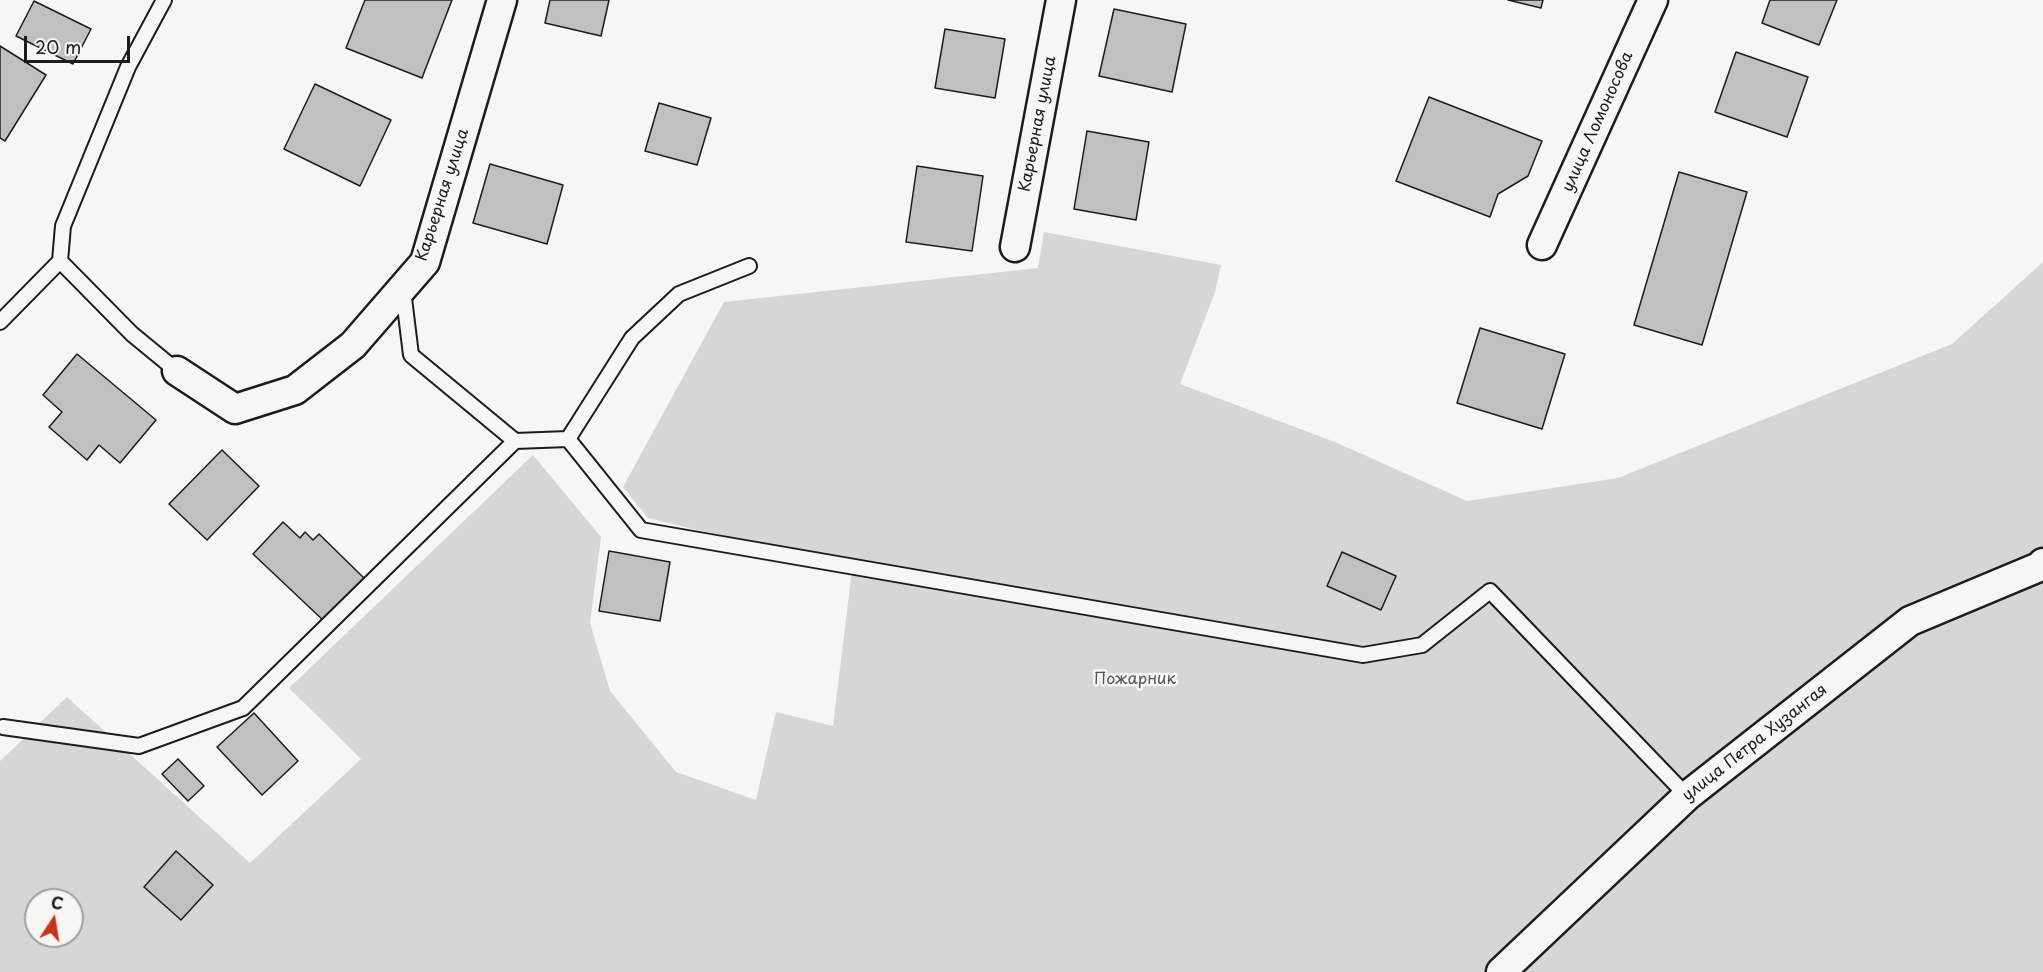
<!DOCTYPE html>
<meta charset="utf-8">
<style>
body{margin:0}
#map{position:relative;width:2043px;height:972px;overflow:hidden;background:#f6f6f2;font-family:"Playpen Sans",sans-serif}
canvas{display:block}
.north{position:absolute;left:24px;top:888px;width:60px;height:60px;box-sizing:border-box;background:#f6f6f2;border:2px solid #9f9f9c;border-radius:50%;rotate:12deg;font-size:16px;font-weight:700;line-height:24px;text-align:center;color:#1c1c1c}
.north::after{content:'';display:block;margin:auto;width:21px;height:27px;background:#c8321e;clip-path:polygon(50% 0,100% 100%,50% 72%,0 100%)}
.scale{position:absolute;left:24px;top:36px;width:106px;height:27px;box-sizing:border-box;border:3px solid #1c1c1c;border-top:0;padding-left:8px;font-size:18px;line-height:21px;white-space:nowrap;color:#1c1c1c;-webkit-text-stroke:4px #f6f6f2;paint-order:stroke}
</style>
<div id="map">
<canvas width="2043" height="972"></canvas>
<div class="north">С</div>
<div class="scale">20 m</div>
</div>
<script>
const context = document.querySelector('canvas').getContext('2d');
context.lineJoin = 'round';
function fillPath(path, color) { context.fillStyle = color; context.fill(path, 'evenodd'); }
const shape = rows => new Path2D(rows.map(r => 'M' + r).join(''));
function strokePath(path, color, width, dash) { context.strokeStyle = color; context.lineWidth = width; context.lineCap = dash ? 'butt' : 'round'; context.setLineDash(dash || []); context.stroke(path); }
function drawText(font, color, halo, rows, align = 'center') {
  context.font = font + ' "Playpen Sans",sans-serif'; context.lineWidth = 5; context.setLineDash([]); context.textBaseline = 'middle'; context.strokeStyle = halo; context.fillStyle = color; for (const [text, x, y, turn = 0] of rows) {
    context.save(); context.translate(x, y); context.rotate((+turn || 0) * Math.PI / 180); context.textAlign = isNaN(turn) ? turn : align; if (halo) context.strokeText(text, 0, 0); context.fillText(text, 0, 0); context.restore();
  }
}
const green = shape([
 [1044,232,1221,265,1215,292,1180,384,1335,442,1467,501,1618,478,1952,344,2043,262,2043,972,0,972,0,761,67,697,250,863,361,759,289,688,533,455,601,537,590,623,610,691,676,772,756,800,776,712,833,726,853,562,697,530,648,518,623,487,724,302,1038,268],
 [36,900,72,900,72,936,36,936]
]);
const building = shape([
 [365,0,452,0,422,78,346,48,365,0],
 [550,0,609,0,601,36,545,23,550,0],
 [1508,0,1543,0,1541,8,1508,0],
 [1770,0,1837,0,1819,45,1762,23,1770,0],
 [34,1,91,29,73,64,16,36,34,1],
 [1114,9,1186,24,1172,92,1099,76,1114,9],
 [945,29,1005,39,995,98,935,88,945,29],
 [0,46,46,75,5,141,0,138,0,46],
 [1736,52,1808,77,1787,137,1715,112,1736,52],
 [315,84,391,120,360,186,284,149,315,84],
 [1429,97,1542,141,1528,176,1498,194,1490,217,1396,181,1429,97],
 [659,103,711,118,697,165,645,151,659,103],
 [1087,131,1149,142,1136,220,1074,209,1087,131],
 [490,164,563,185,547,244,473,223,490,164],
 [917,166,983,176,972,251,906,242,917,166],
 [1679,172,1747,192,1702,345,1634,325,1679,172],
 [1480,328,1565,354,1542,429,1457,403,1480,328],
 [77,354,156,420,120,463,99,445,87,460,49,427,62,412,43,395,77,354],
 [222,450,259,486,207,540,169,504,222,450],
 [283,522,300,538,305,532,313,540,319,534,366,580,325,622,253,554,283,522],
 [609,551,670,562,660,621,599,611,609,551],
 [1342,552,1396,576,1381,610,1327,586,1342,552],
 [254,713,298,761,262,795,217,747,254,713],
 [178,759,204,786,188,801,162,774,178,759],
 [176,851,213,885,181,920,144,887,176,851]
]);
const service = shape([
 [60,261,63,226,128,67,164,0],
 [60,261,132,334,177,371],
 [403,290,411,355,515,441],
 [0,322,60,261],
 [568,439,641,530,1363,655,1422,645,1490,591,1687,796],
 [3,727,139,746,243,708,515,441,568,439,632,338,679,294,749,266]
]);
const minor = shape([
 [1542,245,1653,0],
 [1015,247,1061,0],
 [177,371,235,409,295,390,353,345,425,262,502,0],
 [1501,972,1687,796,1910,621,2039,567,2043,563]
]);
const streetNames = [
 ["улица Ломоносова",1598,122,-66],
 ["Карьерная улица",1038,124,-79],
 ["Карьерная улица",443,195,-72],
 ["улица Петра Хузангая",1755,743,-38]
];
const parkNames = [
 ["Пожарник",1135,680]
];
fillPath(green, '#d6d6d2');
fillPath(building, '#c0c0bd');
strokePath(building, '#1c1c1c', 1.5);
strokePath(service, '#1c1c1c', 18);
strokePath(minor, '#1c1c1c', 33);
strokePath(service, '#f6f6f2', 14);
strokePath(minor, '#f6f6f2', 28);
drawText('16px', '#1c1c1c', '#f6f6f2', streetNames);
drawText('16px', '#545453', '#f6f6f2', parkNames);
</script>
